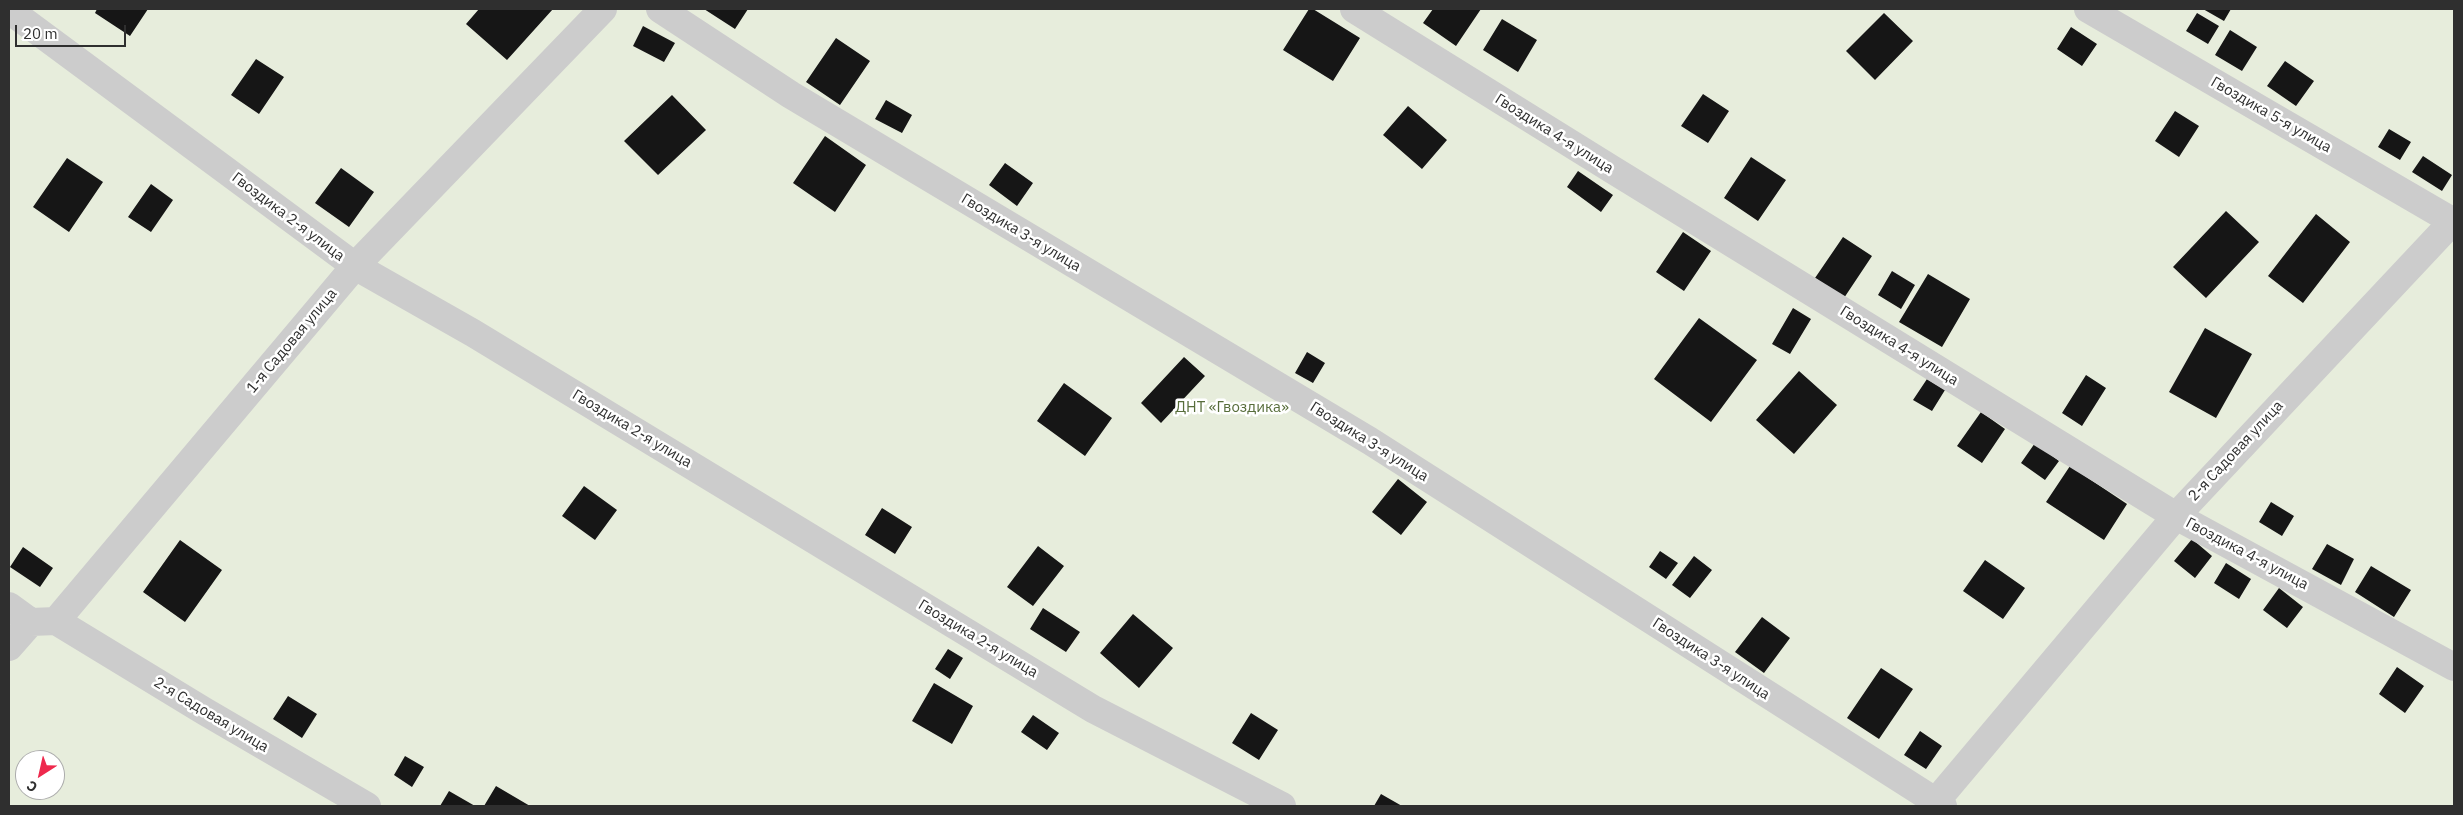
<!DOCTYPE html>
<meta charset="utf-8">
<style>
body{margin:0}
#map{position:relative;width:2463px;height:815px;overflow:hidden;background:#fff;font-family:"IBM Plex Sans",sans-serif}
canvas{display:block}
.frame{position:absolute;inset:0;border:10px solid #2f2f2f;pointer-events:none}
.north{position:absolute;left:15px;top:750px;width:50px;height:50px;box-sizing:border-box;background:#fff;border:1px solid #acacac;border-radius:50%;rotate:215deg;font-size:14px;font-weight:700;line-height:20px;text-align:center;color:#2f2f2f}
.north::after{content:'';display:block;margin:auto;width:18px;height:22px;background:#ee294d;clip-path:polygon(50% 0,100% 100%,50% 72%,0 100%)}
.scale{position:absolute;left:15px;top:25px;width:111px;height:22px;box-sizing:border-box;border:2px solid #2f2f2f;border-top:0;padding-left:6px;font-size:15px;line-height:18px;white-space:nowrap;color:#2f2f2f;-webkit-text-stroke:4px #fff;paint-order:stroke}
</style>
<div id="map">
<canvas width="2463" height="815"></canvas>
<div class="frame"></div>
<div class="north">С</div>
<div class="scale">20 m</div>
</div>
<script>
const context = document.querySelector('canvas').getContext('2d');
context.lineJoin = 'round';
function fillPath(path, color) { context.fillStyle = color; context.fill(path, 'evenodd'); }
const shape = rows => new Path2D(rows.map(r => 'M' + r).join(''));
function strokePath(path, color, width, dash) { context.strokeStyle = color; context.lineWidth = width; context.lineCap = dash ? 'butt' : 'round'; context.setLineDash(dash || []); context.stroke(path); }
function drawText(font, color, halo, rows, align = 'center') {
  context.font = font + ' "IBM Plex Sans",sans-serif'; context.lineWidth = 5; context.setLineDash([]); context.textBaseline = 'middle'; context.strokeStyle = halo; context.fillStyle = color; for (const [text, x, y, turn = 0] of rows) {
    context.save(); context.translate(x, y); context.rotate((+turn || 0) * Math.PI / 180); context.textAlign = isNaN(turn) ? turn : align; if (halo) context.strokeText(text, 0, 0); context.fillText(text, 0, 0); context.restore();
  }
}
const green = shape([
 [9,9,2454,9,2454,806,9,806],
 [25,760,55,760,55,790,25,790]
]);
const building = shape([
 [97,9,148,9,130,36,95,13],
 [479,9,553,9,507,60,466,24],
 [704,9,748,9,735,29],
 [1309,9,1313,9,1360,38,1333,81,1283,50],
 [1433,9,1481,9,1456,46,1423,23],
 [2203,9,2231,9,2224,21],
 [1884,13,1913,41,1875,80,1846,51],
 [2197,13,2219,26,2208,44,2186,31],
 [1502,19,1537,40,1518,72,1483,50],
 [643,26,675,43,664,62,633,46],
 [2071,27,2097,44,2082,66,2057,49],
 [2230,30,2257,47,2242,71,2215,55],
 [836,38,870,61,840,105,806,82],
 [256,59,284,77,259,114,231,95],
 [2285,61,2314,81,2296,106,2267,86],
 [1703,94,1729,111,1708,143,1681,126],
 [672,95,706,130,658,175,624,141],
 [886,100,912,115,902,133,875,119],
 [1408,106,1447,140,1422,169,1383,135],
 [2175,111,2199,126,2179,157,2155,141],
 [2389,129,2411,142,2400,160,2378,147],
 [825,136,866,165,835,212,793,183],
 [2423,156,2452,175,2442,191,2412,172],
 [1751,157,1786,180,1758,221,1724,198],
 [67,158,103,182,69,232,33,207],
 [1005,163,1033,183,1017,206,989,185],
 [341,168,374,192,349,227,315,203],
 [1578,171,1613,195,1601,212,1567,187],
 [151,184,173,200,151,232,128,217],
 [2226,211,2259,242,2206,298,2173,267],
 [2316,214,2350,242,2303,303,2268,276],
 [1683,232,1711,251,1684,291,1656,272],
 [1843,237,1872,256,1844,298,1815,278],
 [1892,271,1915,285,1901,309,1878,295],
 [1928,274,1970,299,1942,347,1899,322],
 [1793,308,1811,319,1790,354,1772,344],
 [1699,318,1757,360,1711,422,1654,379],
 [2205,328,2252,354,2216,418,2169,392],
 [1307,352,1325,363,1313,383,1295,373],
 [1184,357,1205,376,1161,423,1141,403],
 [1799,371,1837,405,1794,454,1756,420],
 [2086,375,2106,388,2082,426,2062,413],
 [1927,379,1945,390,1932,411,1913,400],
 [1064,383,1112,418,1085,456,1037,421],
 [1981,412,2005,429,1982,463,1957,446],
 [2035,443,2059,461,2045,480,2021,463],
 [2070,466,2127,504,2104,540,2046,502],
 [1398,479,1427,502,1401,535,1372,512],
 [584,486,617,510,595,540,562,516],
 [2271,502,2294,516,2282,536,2259,522],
 [882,508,912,527,895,554,865,535],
 [2192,539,2212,556,2195,578,2174,561],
 [180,540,222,570,185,622,143,592],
 [2327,544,2354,559,2341,585,2312,569],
 [1038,546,1064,566,1033,606,1007,587],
 [23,547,53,568,40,587,10,567],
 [1660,551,1678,563,1666,579,1649,567],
 [1694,556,1712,570,1690,598,1672,585],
 [1985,560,2025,588,2003,619,1963,591],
 [2226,563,2251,579,2239,599,2214,583],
 [2371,566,2411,590,2394,617,2355,592],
 [2279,588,2303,607,2287,628,2263,610],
 [1043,608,1080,632,1066,652,1030,629],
 [1133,614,1173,648,1139,688,1100,653],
 [1762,617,1790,638,1764,673,1735,652],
 [948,649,963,658,950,679,935,669],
 [2397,667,2424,686,2405,713,2379,694],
 [1881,668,1913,689,1879,739,1847,718],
 [934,683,973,706,952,744,912,721],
 [288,696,317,714,302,738,273,719],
 [1251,713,1278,730,1259,760,1232,743],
 [1033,715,1059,733,1047,750,1021,732],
 [1920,731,1942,746,1926,769,1904,755],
 [405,756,424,767,412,787,394,775],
 [496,786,530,806,484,806],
 [449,791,475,806,440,806],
 [1381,794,1402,806,1374,806]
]);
const street = shape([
 [660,9,791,95,1370,441,1943,806],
 [1354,9,1613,170,2176,516,2454,667],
 [2088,9,2454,222],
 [9,10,355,266,473,333,1093,709,1282,806],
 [9,606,31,622],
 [56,621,204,711,367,806],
 [9,647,31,622,56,621,355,266,603,9],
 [1932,806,2176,516,2454,220]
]);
const streetNames = [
 ["Гвоздика 5-я улица",2271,115,30],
 ["Гвоздика 4-я улица",1554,134,32],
 ["Гвоздика 2-я улица",288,217,37],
 ["Гвоздика 3-я улица",1021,233,31],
 ["1-я Садовая улица",292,341,-50],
 ["Гвоздика 4-я улица",1899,346,32],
 ["Гвоздика 2-я улица",632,429,31],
 ["Гвоздика 3-я улица",1369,442,32],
 ["2-я Садовая улица",2236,451,-47],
 ["Гвоздика 4-я улица",2247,554,28],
 ["Гвоздика 2-я улица",978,639,31],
 ["Гвоздика 3-я улица",1711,659,33],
 ["2-я Садовая улица",211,715,31]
];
const parkNames = [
 ["ДНТ «Гвоздика»",1232,408]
];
fillPath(green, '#e7eddc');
fillPath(building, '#161616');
strokePath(street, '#ccc', 28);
drawText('15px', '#2f2f2f', '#fff', streetNames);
drawText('15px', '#576d3a', '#fff', parkNames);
</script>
